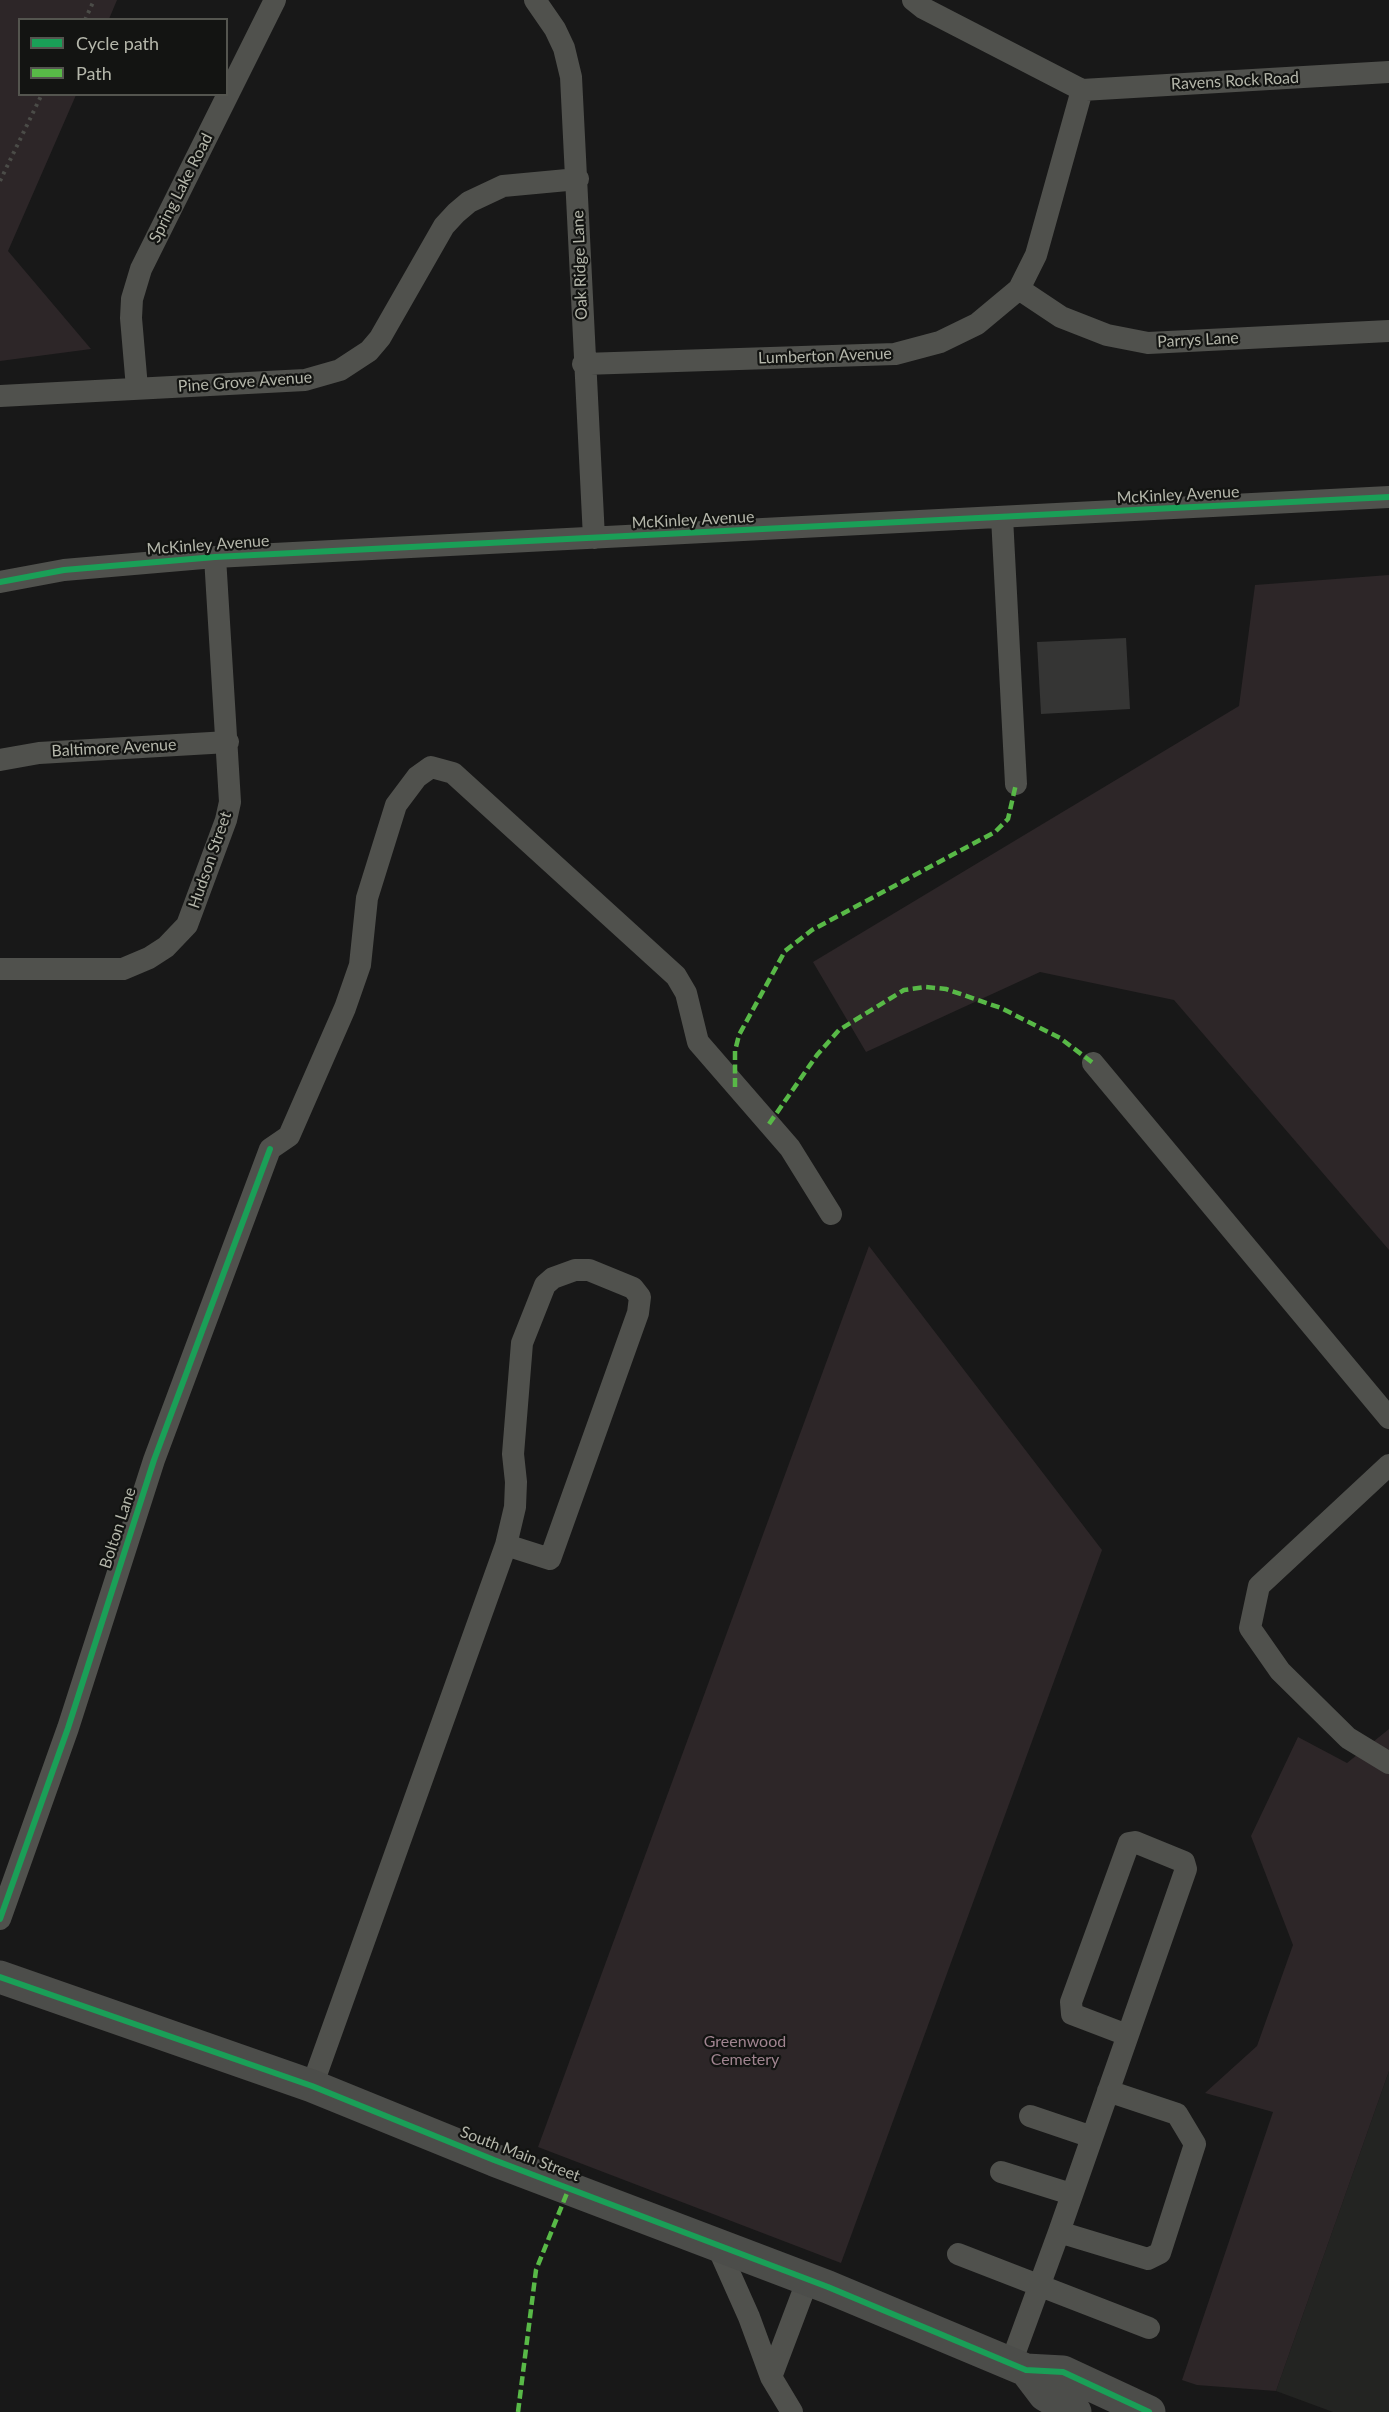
<!DOCTYPE html>
<style>
body{margin:0}
#map{position:relative;width:1389px;height:2412px;overflow:hidden;background:#181818;font-family:Lato,sans-serif}
canvas{display:block}
.legend{position:absolute;left:18px;top:18px;width:210px;height:78px;box-sizing:border-box;background:#131412;border:2px solid #54554f;margin:0;padding:8px 10px;list-style:none;font-size:18px;color:#b5b7ab}
.legend li{display:flex;align-items:center;gap:12px;height:30px}
.legend b{width:30px;border:2px solid #54554f}
</style>
<div id="map">
<canvas width="1389" height="2412"></canvas>
<ul class="legend">
<li><b style="height:8px;background:#1a9f57"></b>Cycle path</li>
<li><b style="height:8px;background:#58b947"></b>Path</li>
</ul>
</div>
<script>
const context = document.querySelector('canvas').getContext('2d');
context.lineJoin = 'round';
function fillPath(path, color) { context.fillStyle = color; context.fill(path, 'evenodd'); }
const shape = rows => new Path2D(rows.map(r => 'M' + r).join(''));
function strokePath(path, color, width, dash) { context.strokeStyle = color; context.lineWidth = width; context.lineCap = dash ? 'butt' : 'round'; context.setLineDash(dash || []); context.stroke(path); }
function drawText(font, color, halo, rows, align = 'center') {
  context.font = font + ' Lato,sans-serif'; context.lineWidth = 4.5; context.setLineDash([]); context.textBaseline = 'middle'; context.strokeStyle = halo; context.fillStyle = color; for (const [text, x, y, turn = 0] of rows) {
    context.save(); context.translate(x, y); context.rotate((+turn || 0) * Math.PI / 180); context.textAlign = isNaN(turn) ? turn : align; if (halo) context.strokeText(text, 0, 0); context.fillText(text, 0, 0); context.restore();
  }
}
const built = shape([
 [1389,2071,1389,2412,1333,2412,1276,2391]
]);
const green = shape([
 [0,0,117,0,109,19,20,20,20,94,76,95,8,251,91,349,0,361],
 [1389,575,1389,1250,1174,1000,1040,972,866,1052,813,962,1239,706,1255,585],
 [869,1246,1102,1550,841,2263,538,2147],
 [1389,1729,1389,2071,1276,2391,1197,2385,1182,2380,1273,2112,1205,2093,1257,2046,1293,1945,1251,1836,1298,1737,1347,1763]
]);
const building = shape([
 [1126,638,1130,709,1041,714,1037,642]
]);
const path = shape([
 [85,20,94,0],
 [0,181,42,94]
]);
const minor = shape([
 [535,0,555,29,564,48,571,77,594,538],
 [913,0,923,8,1082,90],
 [1082,90,1389,72],
 [1019,289,1061,317,1107,335,1148,343,1389,331],
 [583,364,895,354,940,342,977,324,1019,289,1036,255,1082,90],
 [137,388,131,318,132,299,141,269,275,0],
 [0,396,305,380,340,370,369,351,380,338,444,226,456,213,469,202,503,186,578,179],
 [1002,517,1016,784],
 [0,582,64,570,215,557,1389,497],
 [0,760,39,753,228,742],
 [0,969,123,969,149,958,166,947,187,925,226,820,230,802,215,557],
 [1093,1063,1389,1418],
 [1389,1465,1259,1586,1250,1628,1280,1671,1348,1738,1389,1763],
 [0,1919,68,1728,154,1460,270,1149,289,1136,345,1008,360,965,367,898,396,805,417,777,431,767,453,773,676,976,686,993,698,1042,790,1148,831,1214],
 [312,2086,506,1545,515,1507,516,1482,513,1454,522,1343,545,1285,553,1278,575,1270,589,1270,633,1288,640,1297,638,1313,550,1559,506,1545],
 [1030,2116,1092,2137],
 [1001,2172,1071,2194],
 [1059,2232,1148,2259,1160,2253,1195,2144,1177,2114,1108,2091],
 [716,2243,749,2317,771,2377,792,2412],
 [958,2254,1149,2328],
 [1011,2363,1059,2232,1186,1869,1184,1862,1135,1842,1129,1843,1071,2002,1072,2014,1127,2035],
 [771,2377,808,2279]
]);
const highway = shape([
 [0,1977,312,2086,494,2160,828,2287,1026,2370,1063,2372,1149,2412],
 [1026,2370,1045,2395,1075,2412]
]);
const quiet = shape([
 [735,1087,735,1051,739,1035,785,951,812,930,995,832,1008,819,1016,784],
 [769,1124,817,1055,839,1030,904,990,926,987,946,989,1001,1008,1060,1038,1093,1063],
 [518,2412,536,2270,569,2188]
]);
const cycleway = shape([
 [0,582,64,570,215,557,1389,497],
 [0,1919,68,1728,154,1460,270,1149],
 [0,1977,312,2086,494,2160,828,2287,1026,2370,1063,2372,1149,2412]
]);
const streetNames = [
 ["Ravens Rock Road",1235,81,-3],
 ["Spring Lake Road",181,188,-63],
 ["Oak Ridge Lane",580,265,-92],
 ["Parrys Lane",1198,340,-3],
 ["Lumberton Avenue",825,356,-2],
 ["Pine Grove Avenue",245,382,-4],
 ["McKinley Avenue",1178,495,-3],
 ["McKinley Avenue",693,520,-3],
 ["McKinley Avenue",208,545,-4],
 ["Baltimore Avenue",114,748,-3],
 ["Hudson Street",210,860,-71],
 ["Bolton Lane",118,1528,-72],
 ["South Main Street",520,2154,21]
];
const parkNames = [
 ["Greenwood",745,2042],
 ["Cemetery",745,2060]
];
fillPath(built, '#232422');
fillPath(green, '#2d2628');
fillPath(building, '#353534');
strokePath(path, '#4b4c48', 4, [3, 4.5]);
strokePath(minor, '#50514d', 22);
strokePath(highway, '#4c4d4a', 33);
strokePath(quiet, '#58b947', 4.5, [9, 4.5]);
strokePath(cycleway, '#1a9f57', 6);
drawText('16px', '#b5b7ab', '#131412', streetNames);
drawText('16px', '#a08490', '#131412', parkNames);
</script>
